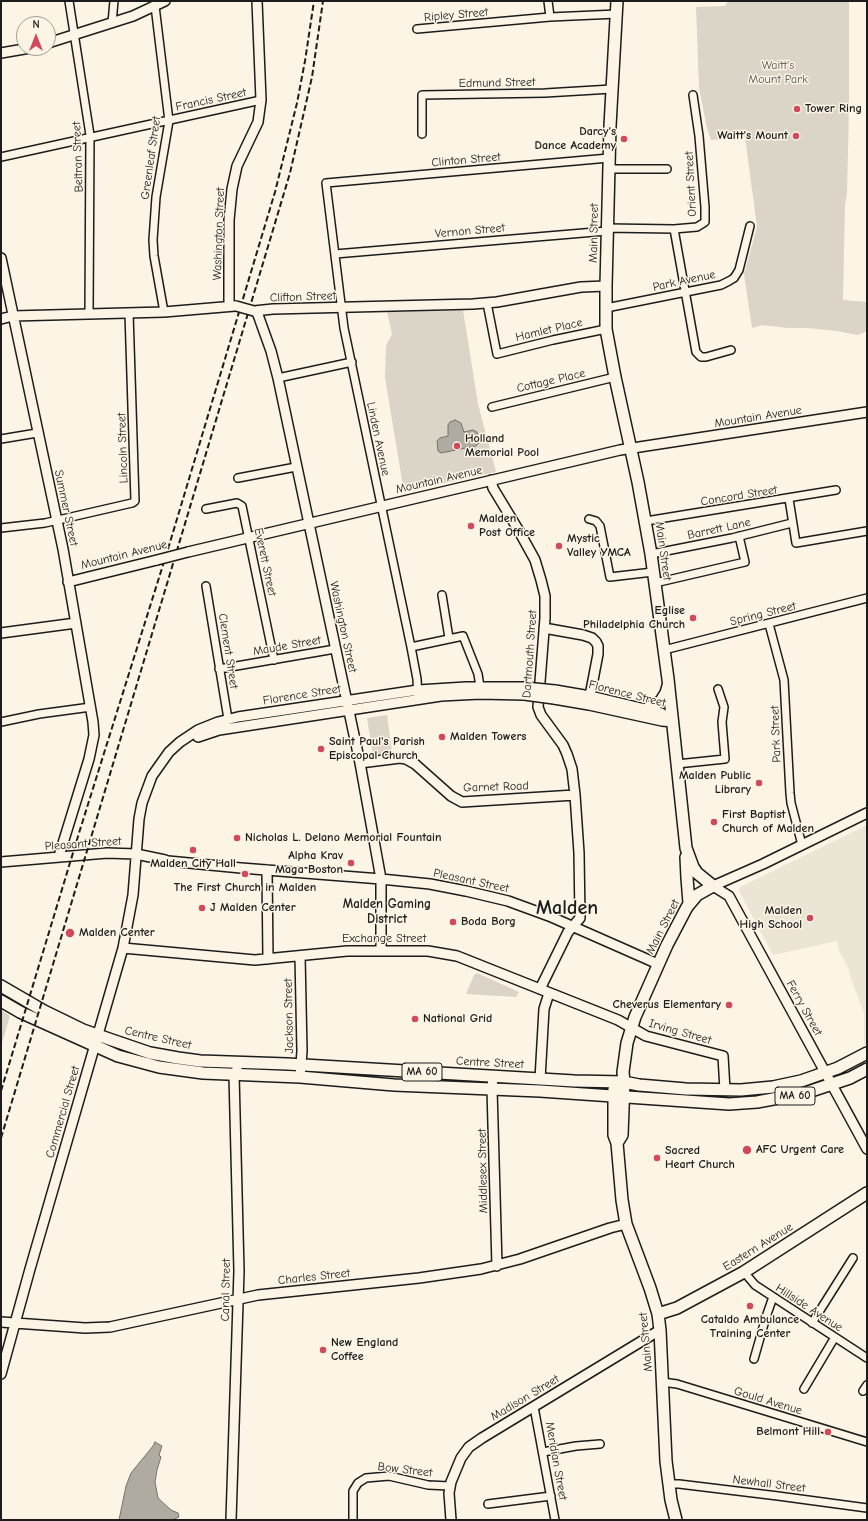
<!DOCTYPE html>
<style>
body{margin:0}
#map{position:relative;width:868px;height:1521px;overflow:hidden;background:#fcf5e5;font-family:"Comic Neue",sans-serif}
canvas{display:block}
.frame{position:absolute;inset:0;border:2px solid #1c1c1c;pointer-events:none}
.north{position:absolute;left:16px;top:16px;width:40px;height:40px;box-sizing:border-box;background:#fcf5e5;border:1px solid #a29e95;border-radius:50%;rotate:0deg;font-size:11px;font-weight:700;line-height:16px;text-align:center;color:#1c1c1c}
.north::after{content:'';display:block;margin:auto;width:14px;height:18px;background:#d1495b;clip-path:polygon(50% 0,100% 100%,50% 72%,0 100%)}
</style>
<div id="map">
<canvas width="868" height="1521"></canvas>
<div class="frame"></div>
<div class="north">N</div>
</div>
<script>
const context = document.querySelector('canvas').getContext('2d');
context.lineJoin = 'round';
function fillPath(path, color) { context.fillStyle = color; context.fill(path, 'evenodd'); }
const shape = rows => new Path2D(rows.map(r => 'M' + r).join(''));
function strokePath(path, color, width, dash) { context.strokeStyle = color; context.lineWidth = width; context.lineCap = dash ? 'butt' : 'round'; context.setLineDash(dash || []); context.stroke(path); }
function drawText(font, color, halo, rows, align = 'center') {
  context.font = font + ' "Comic Neue",sans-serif'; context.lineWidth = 3; context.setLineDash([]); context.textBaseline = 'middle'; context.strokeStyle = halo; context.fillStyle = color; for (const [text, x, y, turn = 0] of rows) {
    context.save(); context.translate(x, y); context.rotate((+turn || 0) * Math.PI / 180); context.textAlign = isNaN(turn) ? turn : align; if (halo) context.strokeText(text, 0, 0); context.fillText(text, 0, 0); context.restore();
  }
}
const built = shape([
 [867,825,867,1044,864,1045,864,1013,851,979,848,967,839,951,837,941,773,955,739,891,740,887]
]);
const green = shape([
 [728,1,849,1,849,108,847,193,845,205,843,300,867,302,867,331,858,335,837,331,807,328,787,328,762,325,752,328,744,274,757,227,745,137,711,140,707,128,699,88,696,7,725,6],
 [463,310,478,404,496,472,404,492,385,378,386,346,392,334,387,312],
 [387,715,392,752,373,755,367,718],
 [477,973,519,992,516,997,466,994,474,975],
 [1,1010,10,1016,1,1046]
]);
const water = shape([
 [455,420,461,423,464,432,473,430,477,432,479,443,476,446,441,453,438,451,437,441,440,438,448,436,448,425,450,422,455,420],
 [155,1442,162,1446,159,1455,161,1457,157,1470,155,1482,158,1498,171,1510,178,1513,179,1517,172,1520,119,1520,126,1486,131,1473,153,1446,155,1442]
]);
const street = shape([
 [69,1,90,135,89,314],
 [548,1,550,17],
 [155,6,169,121,156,197,153,240,154,256,164,312],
 [112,23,114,1],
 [417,29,550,17,617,14],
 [422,134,422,95,545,93,612,89],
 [1,157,261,100],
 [608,169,667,169],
 [607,228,674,229,697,227,705,222,705,207,699,136,693,95],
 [674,229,696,352,701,357,706,357,731,350],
 [335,254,607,231],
 [487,303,497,354,553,340,606,329],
 [606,308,721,285,729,281,734,278,739,270,750,226],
 [278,378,352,362],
 [492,407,615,377],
 [1,439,37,433],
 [238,478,296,467],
 [789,499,796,543,867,531],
 [206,509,237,503,242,506,274,660],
 [589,519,596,521,600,526,610,577,653,572],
 [646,521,836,490],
 [1,528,45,523,132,503,135,501,129,313],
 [651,554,732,538,792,523],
 [655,583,745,562,739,536],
 [206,586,228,719],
 [442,595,449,638],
 [769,624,784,680,790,793,791,803,802,845],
 [411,647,463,636,478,674,480,687],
 [664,650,867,598],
 [219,669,335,649],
 [418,699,417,679,411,647,344,328,326,183,609,158],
 [1,722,39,714,91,707],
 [677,764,725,759,722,722,724,707,718,689],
 [744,1272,755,1285,867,1358],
 [812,1323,853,1258],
 [754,1359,766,1317,773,1297],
 [662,1382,677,1384,867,1442],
 [804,1389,835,1337],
 [863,1391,867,1385],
 [534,1407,555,1520],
 [543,1452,576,1446,600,1444],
 [668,1484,679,1484,778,1496,867,1508],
 [488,1504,551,1496],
 [353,1520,353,1491,358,1483,366,1478,389,1476,428,1485,450,1486]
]);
const secondary = shape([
 [48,43,133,16,165,1],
 [1,53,30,48],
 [1,258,63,549,93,722,94,735,89,759,59,856],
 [229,305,229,220,232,189,237,166,258,122,261,100,257,1],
 [254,311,273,309,473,304,497,302,581,287,606,286],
 [257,312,271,351,278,378,360,763,381,879,381,951],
 [1,319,13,316,164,312,235,306],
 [491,480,493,488,519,531,535,560,541,580,545,596,545,618,538,707,541,715,563,745,567,754,572,769,575,795,579,853,580,918,568,932,540,989],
 [188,552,620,450,867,412],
 [68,582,157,560],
 [544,628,583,635,592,638,596,642,598,646,598,654,589,701],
 [1,633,76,623],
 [555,690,590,696,661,713,668,717,673,722],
 [554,699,589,705,662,721,673,722],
 [198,737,219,730,441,696,480,694,524,695],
 [360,763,400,758,406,759,415,764,451,796,462,802,575,795],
 [168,861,241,868,381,879,430,884,466,891,508,901,549,916,658,964],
 [1,862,107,853,136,854,165,860],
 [267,870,268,959],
 [713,886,729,896,867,1149],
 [713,886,763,864,867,813],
 [123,948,255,960,347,951,428,951,457,956,618,1020,646,1036,723,1056,725,1090],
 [300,956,302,1051,300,1077],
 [493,1076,492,1089,497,1266],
 [540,1079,544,1009,549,993],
 [1,1322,85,1328,110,1327,258,1295,419,1278,481,1269,520,1259,610,1228,626,1224],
 [1,1374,30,1269,123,948,133,895,139,819,142,803,152,776,169,752,180,742,198,730,218,722,238,717,418,690,466,687,525,687],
 [231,1520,239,1271,234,1075,237,1069],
 [451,1520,449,1493,451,1482,461,1458,469,1447,482,1438,660,1330]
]);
const primary = shape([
 [645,710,661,701,666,693,668,686],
 [686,857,687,878,689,903],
 [1,986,44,1011,83,1030,112,1040,150,1053,178,1058,200,1061,287,1064,574,1081,624,1082,639,1085,686,1089,741,1090,773,1087,801,1081,838,1068,867,1053],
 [1,1001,20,1012,118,1056,159,1067,203,1073,300,1077,394,1085,540,1091,729,1104,757,1102,805,1093,850,1078,867,1069],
 [614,1089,614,1135,617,1143,622,1200,626,1224,650,1288,658,1314,660,1330,666,1461,671,1500,676,1520],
 [617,1143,622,1135,624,1082,623,1072,627,1043,635,1017,667,945,687,907,697,895,713,886,697,873,693,867,686,848,668,679,651,554,638,482,615,377,606,329,606,286,610,126,617,1],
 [658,1314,677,1308,744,1272,867,1193]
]);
const rail = shape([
 [1,1091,79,833,168,549,275,192,297,103,305,61,314,1],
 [1,1138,290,173,312,77,323,1]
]);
const secondaryBridge = shape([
 [236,306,254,311],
 [157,560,188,552],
 [525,687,555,690],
 [524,695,554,699]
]);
const markers = [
 [797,109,4,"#d1495b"],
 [796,136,4,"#d1495b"],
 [624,139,4,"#d1495b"],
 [457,446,4,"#d1495b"],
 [471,526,4,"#d1495b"],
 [559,546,4,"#d1495b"],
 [693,618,4,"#d1495b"],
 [442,737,4,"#d1495b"],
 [321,749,4,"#d1495b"],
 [759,783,4,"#d1495b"],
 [714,822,4,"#d1495b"],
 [237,838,4,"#d1495b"],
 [193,850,4,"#d1495b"],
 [351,863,4,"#d1495b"],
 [245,874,4,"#d1495b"],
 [202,908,4,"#d1495b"],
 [810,918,4,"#d1495b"],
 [453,922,4,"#d1495b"],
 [70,933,5,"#d1495b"],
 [729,1005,4,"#d1495b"],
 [415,1019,4,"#d1495b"],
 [747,1150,5,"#d1495b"],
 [657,1158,4,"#d1495b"],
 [750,1306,4,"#d1495b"],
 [323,1350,4,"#d1495b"],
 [828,1432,4,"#d1495b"]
];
const shields = [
 [422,1072,40],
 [795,1096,40]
];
const shieldNames = [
 ["MA 60",422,1072],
 ["MA 60",795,1096]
];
const streetNames = [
 ["Ripley Street",456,15,-5],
 ["Edmund Street",497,83,-1],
 ["Francis Street",211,100,-12],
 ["Beltran Street",78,157,-92],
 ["Greenleaf Street",151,158,-82],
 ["Clinton Street",466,160,-5],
 ["Orient Street",691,184,-93],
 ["Vernon Street",470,231,-5],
 ["Main Street",594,233,-89],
 ["Washington Street",219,234,-88],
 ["Park Avenue",684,281,-12],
 ["Clifton Street",303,297,-2],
 ["Hamlet Place",549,330,-13],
 ["Cottage Place",551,381,-13],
 ["Mountain Avenue",758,417,-9],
 ["Linden Avenue",378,439,78],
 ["Lincoln Street",123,448,-92],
 ["Mountain Avenue",439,480,-13],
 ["Concord Street",739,496,-9],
 ["Summer Street",66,508,78],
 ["Barrett Lane",719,529,-12],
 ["Main Street",663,551,82],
 ["Mountain Avenue",124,555,-14],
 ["Everett Street",265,562,78],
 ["Spring Street",763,614,-14],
 ["Washington Street",343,627,78],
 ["Maude Street",287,646,-10],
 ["Clement Street",228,651,81],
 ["Dartmouth Street",530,654,-86],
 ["Florence Street",627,694,14],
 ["Florence Street",302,695,-9],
 ["Park Street",776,734,-92],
 ["Garnet Road",496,787,-2],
 ["Pleasant Street",83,844,-4],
 ["Pleasant Street",471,881,12],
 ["Main Street",663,927,-63],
 ["Exchange Street",384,939],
 ["Ferry Street",804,1008,61],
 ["Jackson Street",289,1016,-91],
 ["Irving Street",680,1032,16],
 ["Centre Street",158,1038,13],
 ["Centre Street",490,1063,3],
 ["Commercial Street",63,1112,-74],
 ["Middlesex Street",483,1171,-91],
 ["Eastern Avenue",758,1247,-32],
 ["Charles Street",314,1277,-6],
 ["Canal Street",226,1290,-89],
 ["Hillside Avenue",809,1308,33],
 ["Main Street",646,1342,-95],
 ["Madison Street",525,1398,-31],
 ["Gould Avenue",768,1401,17],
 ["Meridian Street",556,1461,80],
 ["Bow Street",405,1470,7],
 ["Newhall Street",769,1484,7]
];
const parkNames = [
 ["Waitt's",778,66],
 ["Mount Park",778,80]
];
const poiNames = [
 ["Tower Ring",805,109],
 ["Darcy's",616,132,"right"],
 ["Dance Academy",616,146,"right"],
 ["Waitt's Mount",788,136,"right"],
 ["Holland",465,439],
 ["Memorial Pool",465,453],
 ["Malden",479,519],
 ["Post Office",479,533],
 ["Mystic",567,539],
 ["Valley YMCA",567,553],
 ["Eglise",685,611,"right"],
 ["Philadelphia Church",685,625,"right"],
 ["Malden Towers",450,737],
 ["Saint Paul's Parish",329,742],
 ["Episcopal Church",329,756],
 ["Malden Public",751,776,"right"],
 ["Library",751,790,"right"],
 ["First Baptist",722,815],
 ["Church of Malden",722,829],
 ["Nicholas L. Delano Memorial Fountain",245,838],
 ["Alpha Krav",343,856,"right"],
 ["Maga Boston",343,870,"right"],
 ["Malden City Hall",193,864,"center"],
 ["The First Church in Malden",245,888,"center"],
 ["J Malden Center",210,908],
 ["Malden",802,911,"right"],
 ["High School",802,925,"right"],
 ["Boda Borg",461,922],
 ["Malden Center",79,933],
 ["Cheverus Elementary",721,1005,"right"],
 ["National Grid",423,1019],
 ["AFC Urgent Care",756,1150],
 ["Sacred",665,1151],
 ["Heart Church",665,1165],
 ["Cataldo Ambulance",750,1320,"center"],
 ["Training Center",750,1334,"center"],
 ["New England",331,1343],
 ["Coffee",331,1357],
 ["Belmont Hill",820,1432,"right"]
];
const neighbourhoodNames = [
 ["Malden Gaming",387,904],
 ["District",387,919]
];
const townNames = [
 ["Malden",567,908]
];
fillPath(built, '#ebe5d6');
fillPath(green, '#dbd5c8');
fillPath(water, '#b0aba1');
strokePath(water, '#75726c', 1);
strokePath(street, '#1c1c1c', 10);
strokePath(secondary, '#1c1c1c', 12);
strokePath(primary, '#1c1c1c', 14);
strokePath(street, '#fcf5e5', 7);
strokePath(secondary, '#fcf5e5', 9);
strokePath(primary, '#fcf5e5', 11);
strokePath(rail, '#1c1c1c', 2, [6, 3]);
strokePath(secondaryBridge, '#1c1c1c', 12, []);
strokePath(secondaryBridge, '#fcf5e5', 9);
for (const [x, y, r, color] of markers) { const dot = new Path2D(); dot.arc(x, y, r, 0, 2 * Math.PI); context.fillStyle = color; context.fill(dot); strokePath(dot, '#fcf5e5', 1.5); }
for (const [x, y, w] of shields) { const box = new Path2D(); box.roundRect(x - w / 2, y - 9, w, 18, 3); context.fillStyle = '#fcf5e5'; context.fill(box); strokePath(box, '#1c1c1c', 1); }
drawText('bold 11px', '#1c1c1c', null, shieldNames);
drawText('12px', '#1c1c1c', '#fcf5e5', streetNames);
drawText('12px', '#555450', '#fcf5e5', parkNames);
drawText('bold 12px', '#1c1c1c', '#fcf5e5', poiNames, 'left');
drawText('bold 13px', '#1c1c1c', '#fcf5e5', neighbourhoodNames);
drawText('bold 20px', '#1c1c1c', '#fcf5e5', townNames);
</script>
